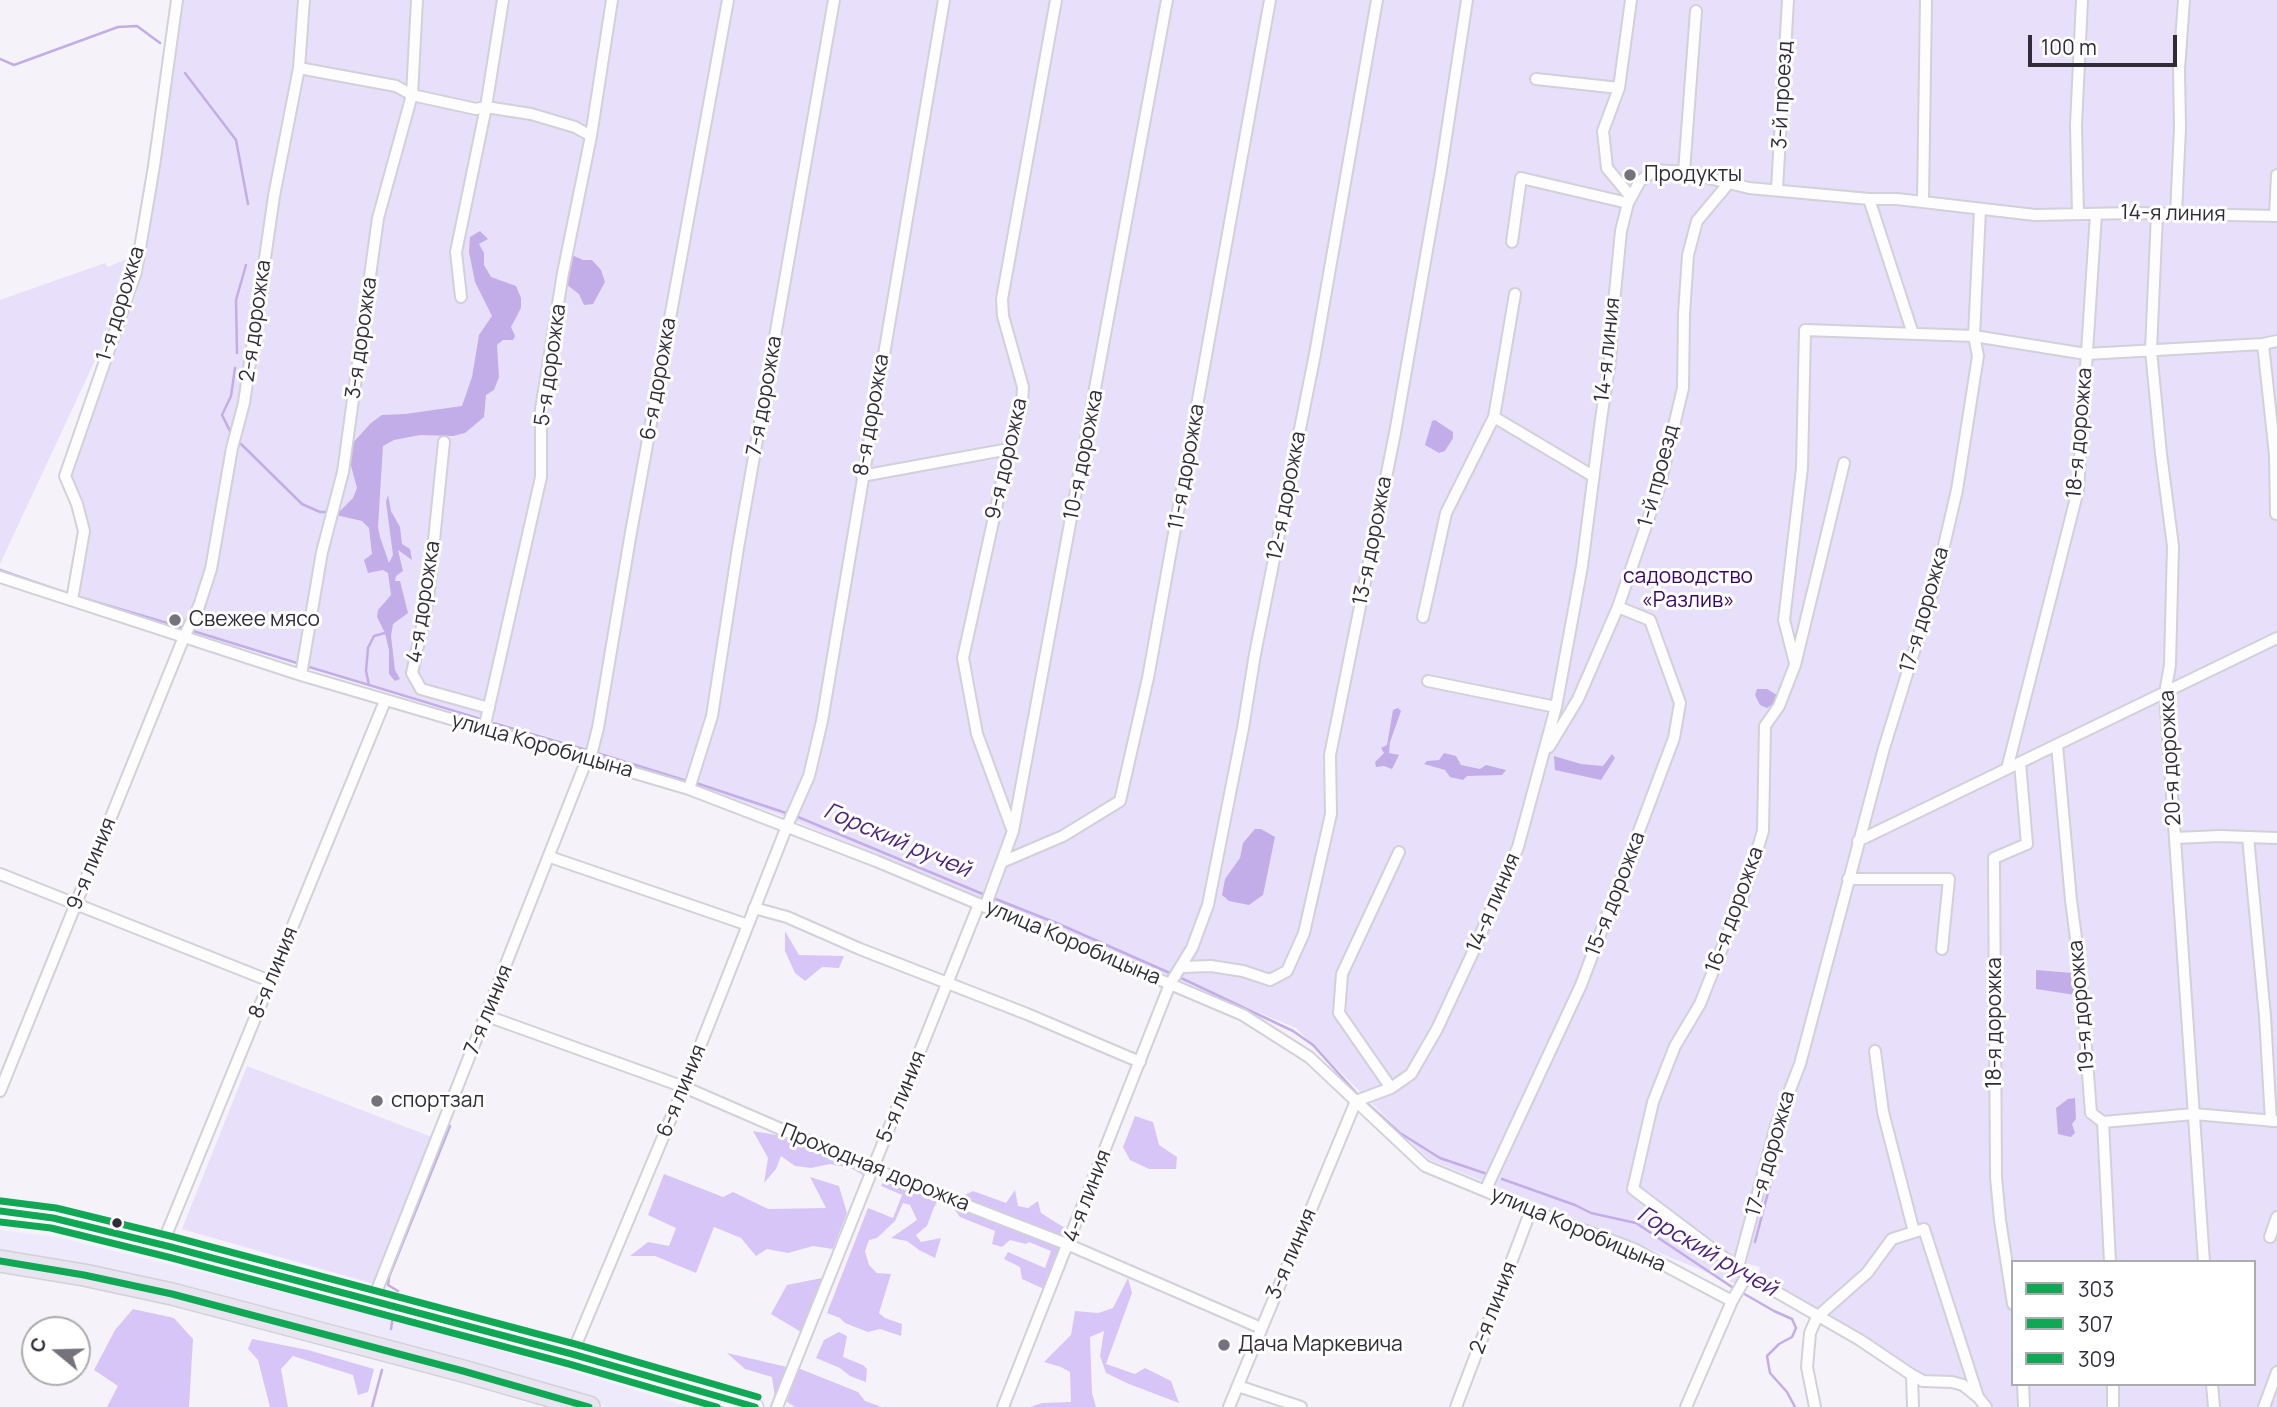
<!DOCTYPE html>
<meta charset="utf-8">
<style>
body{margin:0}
#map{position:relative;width:2277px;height:1407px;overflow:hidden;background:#f5f3f9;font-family:Manrope,sans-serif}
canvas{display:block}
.legend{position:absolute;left:2011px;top:1260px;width:245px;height:126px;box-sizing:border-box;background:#fff;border:2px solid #acabaf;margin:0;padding:9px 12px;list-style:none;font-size:21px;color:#302c38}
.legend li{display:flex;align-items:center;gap:14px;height:35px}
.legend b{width:35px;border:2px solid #acabaf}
.north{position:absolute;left:21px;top:1316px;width:70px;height:70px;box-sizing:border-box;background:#fff;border:2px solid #acabaf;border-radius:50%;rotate:289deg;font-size:19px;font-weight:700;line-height:28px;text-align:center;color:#302c38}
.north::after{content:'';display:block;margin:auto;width:24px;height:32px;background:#75727c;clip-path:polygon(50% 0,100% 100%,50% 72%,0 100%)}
.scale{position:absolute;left:2028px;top:35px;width:149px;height:32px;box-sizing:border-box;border:4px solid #302c38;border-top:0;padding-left:9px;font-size:21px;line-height:24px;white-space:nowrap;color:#302c38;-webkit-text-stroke:5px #fff;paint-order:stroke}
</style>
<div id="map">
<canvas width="2277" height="1407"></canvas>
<ul class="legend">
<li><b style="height:9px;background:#10a855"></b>303</li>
<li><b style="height:9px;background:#10a855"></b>307</li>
<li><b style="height:9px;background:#10a855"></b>309</li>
</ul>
<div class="north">С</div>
<div class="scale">100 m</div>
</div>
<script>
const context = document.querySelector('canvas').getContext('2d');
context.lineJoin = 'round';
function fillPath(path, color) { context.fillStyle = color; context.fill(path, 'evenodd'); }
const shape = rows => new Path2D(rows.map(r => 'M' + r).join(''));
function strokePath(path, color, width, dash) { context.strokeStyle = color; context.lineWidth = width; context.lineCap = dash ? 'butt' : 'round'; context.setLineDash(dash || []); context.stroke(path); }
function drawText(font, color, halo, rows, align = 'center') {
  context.font = font + ' Manrope,sans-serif'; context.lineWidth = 6; context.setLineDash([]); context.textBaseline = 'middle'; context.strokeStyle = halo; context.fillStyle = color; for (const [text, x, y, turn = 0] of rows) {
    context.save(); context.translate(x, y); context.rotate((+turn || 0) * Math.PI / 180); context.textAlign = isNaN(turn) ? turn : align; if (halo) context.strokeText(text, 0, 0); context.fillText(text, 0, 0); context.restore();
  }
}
const built = shape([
 [0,1230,56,1237,384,1317,605,1381,689,1407,608,1407,564,1393,0,1255]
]);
const green = shape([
 [181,0,2277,0,2277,1407,1981,1407,1961,1380,1922,1376,1759,1278,1760,1267,1745,1263,1736,1284,1428,1159,1296,1028,783,816,590,749,79,599,89,523,67,475,137,292,143,271,164,140],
 [2013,1262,2254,1262,2254,1384,2013,1384],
 [134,256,126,294,0,564,0,300,105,263,108,267],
 [247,1066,432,1137,374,1284,182,1229]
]);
const forest = shape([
 [785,931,799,955,844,956,839,968,822,967,805,981,795,973,785,951],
 [1135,1116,1153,1122,1159,1145,1177,1157,1176,1169,1149,1169,1130,1160,1123,1147],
 [753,1131,788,1137,865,1170,863,1175,851,1168,830,1164,811,1168,795,1166,781,1156,776,1169,764,1183,768,1158],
 [664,1174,723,1197,733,1192,768,1209,826,1208,810,1177,839,1186,847,1213,833,1249,813,1246,788,1253,767,1249,756,1256,741,1238,714,1227,696,1273,655,1256,630,1256,648,1242,669,1246,676,1228,648,1215],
 [886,1177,940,1198,934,1207,927,1226,916,1235,921,1242,941,1238,935,1258,919,1250,907,1241,891,1238,917,1220,910,1205,903,1203,895,1221,877,1238,869,1240,865,1251,869,1265,877,1273,891,1274,879,1313,885,1318,902,1324,901,1336,880,1329,868,1332,845,1323,840,1318,827,1313,868,1208,893,1218,902,1195,881,1186],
 [1015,1190,1018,1206,1028,1208,1038,1201,1041,1213,1068,1230,1064,1239,959,1198,973,1191,1006,1203],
 [956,1205,1061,1245,1044,1289,1022,1279,1020,1267,1004,1259,1008,1252,1045,1268,1051,1251,1029,1242,1026,1244,1010,1240,1002,1247,992,1244,995,1231,960,1217,954,1209],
 [822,1278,801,1332,771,1314,787,1285],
 [1128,1278,1132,1293,1106,1364,1135,1374,1145,1368,1171,1381,1179,1403,1129,1384,1106,1373,1100,1356,1104,1331,1090,1337,1092,1393,1096,1407,1030,1407,1042,1403,1071,1402,1070,1372,1061,1367,1044,1362,1071,1335,1075,1311,1098,1313,1113,1308],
 [133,1309,174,1318,193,1339,189,1407,107,1407,118,1386,94,1370,115,1330],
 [839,1332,847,1336,843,1357,863,1365,867,1369,866,1382,850,1376,840,1368,816,1358,824,1340],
 [252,1339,308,1350,374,1369,368,1392,358,1395,353,1375,293,1356,281,1369,288,1407,270,1407,258,1360,248,1349],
 [727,1353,787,1367,775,1398,772,1377,745,1369],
 [798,1368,858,1392,865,1401,882,1407,795,1407,787,1402]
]);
const water = shape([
 [480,231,488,239,479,244,484,253,484,265,491,277,516,286,521,298,521,308,511,327,515,336,513,340,503,340,497,345,499,377,494,390,486,395,484,417,465,433,453,436,420,435,394,440,383,446,378,527,380,537,389,563,393,555,386,502,388,495,391,511,400,527,402,544,410,549,412,560,398,550,403,571,396,576,395,581,400,581,408,613,393,624,391,636,395,670,400,679,395,681,389,674,389,650,385,633,377,617,378,610,391,595,388,573,383,570,368,573,364,560,372,554,369,528,362,521,336,515,353,498,357,488,350,462,350,446,371,423,382,415,405,414,462,406,472,377,479,335,492,316,475,282,469,252,470,237],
 [572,255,583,260,592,260,601,270,605,282,593,304,584,305,579,294,566,284],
 [1435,420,1453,432,1453,438,1445,451,1439,453,1425,445,1432,421],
 [1757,689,1767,689,1777,695,1775,703,1767,708,1760,705,1755,695],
 [1398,708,1401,711,1390,742,1389,753,1399,755,1392,769,1384,766,1376,767,1375,762,1384,753,1381,748,1387,745,1393,710],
 [1444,753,1456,756,1461,765,1480,769,1486,765,1506,770,1502,775,1467,776,1463,780,1450,777,1445,770,1424,764,1427,761,1439,760],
 [1612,754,1615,758,1601,780,1555,770,1554,756,1581,764,1603,766],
 [1255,829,1261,829,1275,837,1263,895,1249,905,1229,901,1222,895,1225,879,1240,858,1243,843],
 [2036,970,2073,973,2075,995,2036,989],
 [2075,1098,2076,1119,2072,1124,2075,1133,2071,1137,2058,1134,2056,1108,2068,1099]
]);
const stream = shape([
 [0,59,14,65,118,27,137,26,160,43],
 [185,73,236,140,248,204],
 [237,353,236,300,246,265],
 [230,431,222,415,231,396,235,368],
 [241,444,302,504,320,512,330,512],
 [0,570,69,594],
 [79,597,184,628],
 [193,631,300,664],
 [385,633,374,636,368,648,366,671,369,685,481,719],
 [309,667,369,685],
 [494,723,587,750],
 [597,753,687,781],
 [696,783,789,814],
 [798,817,985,895],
 [993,898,1059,924,1172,974],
 [1181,978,1293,1031,1313,1045,1359,1096],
 [1368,1104,1400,1133,1440,1158,1487,1174],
 [1502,1179,1575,1205,1591,1213,1636,1223,1735,1289],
 [1755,1242,1776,1162],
 [398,1291,388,1285,389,1277,450,1126],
 [1741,1292,1774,1311,1792,1319,1796,1328,1792,1337,1779,1344,1767,1356,1770,1373,1787,1392,1795,1407],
 [391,1329,393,1316],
 [372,1407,382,1370]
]);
const street = shape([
 [299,68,396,86,412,95,476,109,486,107,531,114,575,127,591,136],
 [1536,79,1619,88],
 [1684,172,1696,11],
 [1777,189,1788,0],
 [1631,197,1607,168,1603,131,1619,88,1631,0],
 [1869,199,1913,334],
 [1923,201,1926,0],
 [2078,214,2076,125,2082,0],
 [2157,214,2151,350,2161,454,2173,546,2170,665,2165,693,2204,1262],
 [2176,214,2180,128,2179,69,2184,0],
 [2275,216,2277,175],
 [1512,242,1521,178,1628,203],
 [461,297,456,252,486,107,503,0],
 [2263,344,2275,455,2276,514],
 [1494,417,1593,476],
 [444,442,428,599,412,673,421,689,489,708],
 [862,476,1009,449],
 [0,577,301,675,689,789,876,861,1170,984,1243,1015,1309,1057,1425,1166,1531,1210,1634,1249,1732,1301],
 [72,600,84,531,77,504,65,476,136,272,154,166,177,0],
 [1423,617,1446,513,1494,417,1515,294],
 [1795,663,1784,620,1802,468,1805,330,1974,336,2086,354,2263,344,2277,341],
 [301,675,322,552,343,472,378,218,412,95,417,0],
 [1428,681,1556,707],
 [484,729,541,477,541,409,563,273,591,136,612,0],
 [2057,745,2071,900,2080,969,2091,1113,2103,1122,2110,1262],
 [1549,747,1578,699,1618,607,1659,488,1683,388,1684,314,1688,255,1697,221,1728,184],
 [590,759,598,728,630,538,728,0],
 [2007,769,2078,490,2096,214],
 [689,789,712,716,738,548,834,0],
 [1012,829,977,734,963,658,1009,449,1022,403,1023,387,1003,316,1002,299,1056,0],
 [2248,837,2265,1016,2271,1121],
 [2175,838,2220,836,2277,838],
 [1858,841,2277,638],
 [550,857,748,925],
 [1002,862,1063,836,1120,801,1148,678,1270,0],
 [0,874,270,981],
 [1848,879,1949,879,1942,949],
 [985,907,1013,831,1167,0],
 [754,908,787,917,860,949,1027,1014,1140,1062],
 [1182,967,1211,966,1243,971,1270,980,1287,971,1304,933,1331,814,1330,755,1395,433,1441,170,1467,0],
 [487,1016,684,1087,873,1169,1069,1245,1261,1328],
 [1875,1051,1883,1112,1914,1232],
 [1391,1088,1339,1013,1342,974,1399,852],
 [0,1091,184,637,199,606,211,569,232,448,244,403,274,196,299,68,304,0],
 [2103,1122,2194,1114,2275,1121],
 [1485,1191,1581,985,1674,738,1680,703,1650,620,1618,607],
 [2270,1237,2277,1217],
 [162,1245,385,701],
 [1738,1267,1776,1126,1800,1064,1884,748,1935,584,1957,490,1978,356,1974,336,1980,210],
 [1747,1275,1860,1340,1912,1375,1923,1381,1952,1382,1963,1385,1978,1397,1986,1407],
 [373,1300,587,759],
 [2013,1304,2000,1220,1996,1177,1994,858,2027,844,2020,763],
 [572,1354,684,1087,787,826,809,776,822,721,944,0],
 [1912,1375,1913,1407],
 [2023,1384,2024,1407],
 [2113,1384,2113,1407],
 [2212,1384,2214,1407],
 [1238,1386,1301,1407],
 [777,1407,979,904],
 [1003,1407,1170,984,1192,948,1208,905,1243,728,1255,654,1315,354,1377,0],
 [1229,1407,1356,1101,1391,1088,1411,1074,1437,1029,1473,952,1518,847,1556,707,1582,566,1601,419,1610,361,1613,313,1621,231,1628,203,1640,181,1655,170,1684,172,1749,188,1869,199,1897,199,2035,215,2133,213,2277,216],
 [1456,1407,1531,1210],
 [1686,1407,1732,1301,1747,1275,1633,1189,1653,1102,1675,1046,1700,1004,1744,893,1763,831,1765,726,1779,706,1795,665,1844,463],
 [1815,1407,1807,1367,1810,1333,1817,1317,1867,1273,1892,1239,1924,1229,1978,1397],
 [2264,1407,2277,1372]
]);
const secondary = shape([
 [0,1211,53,1218,171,1247,572,1354,755,1407]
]);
const highway = shape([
 [0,1261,84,1275,172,1294,463,1371,589,1407]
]);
const bus1 = shape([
 [0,1211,53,1218,171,1247,572,1354,755,1407],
 [0,1261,84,1275,172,1294,463,1371,589,1407]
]);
const bus2 = shape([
 [0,1222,51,1228,168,1257,569,1364,717,1407]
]);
const bus3 = shape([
 [1,1201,56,1208,174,1237,575,1344,758,1397]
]);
const markers = [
 [1630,175,7,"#75727c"],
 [175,620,7,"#75727c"],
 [377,1101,7,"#75727c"],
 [117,1223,6,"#302c38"],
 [1224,1345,7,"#75727c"]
];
const streetNames = [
 ["3-й проезд",1783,95,-87],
 ["14-я линия",2173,214,1],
 ["1-я дорожка",121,304,-73],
 ["2-я дорожка",256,321,-82],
 ["3-я дорожка",362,338,-82],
 ["14-я линия",1608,350,-84],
 ["5-я дорожка",551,365,-82],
 ["6-я дорожка",659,379,-80],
 ["7-я дорожка",765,396,-80],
 ["8-я дорожка",872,415,-80],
 ["18-я дорожка",2080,433,-85],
 ["10-я дорожка",1084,455,-79],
 ["9-я дорожка",1007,459,-77],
 ["11-я дорожка",1187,467,-80],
 ["1-й проезд",1659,476,-75],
 ["12-я дорожка",1287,496,-79],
 ["13-я дорожка",1373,541,-79],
 ["4-я дорожка",424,602,-81],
 ["17-я дорожка",1925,610,-74],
 ["улица Коробицына",542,746,16],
 ["20-я дорожка",2171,758,-93],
 ["9-я линия",92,864,-68],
 ["15-я дорожка",1616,894,-69],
 ["14-я линия",1494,903,-67],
 ["16-я дорожка",1735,910,-70],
 ["улица Коробицына",1073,943,23],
 ["8-я линия",274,973,-68],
 ["19-я дорожка",2082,1006,-95],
 ["7-я линия",489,1010,-68],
 ["18-я дорожка",1995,1023,-90],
 ["6-я линия",682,1091,-68],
 ["5-я линия",902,1097,-68],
 ["17-я дорожка",1771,1154,-74],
 ["Проходная дорожка",875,1168,22],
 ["4-я линия",1088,1196,-69],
 ["улица Коробицына",1578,1230,23],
 ["3-я линия",1292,1254,-67],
 ["2-я линия",1494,1308,-69]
];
const poiNames = [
 ["Продукты",1644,175],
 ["Свежее мясо",189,620],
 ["спортзал",391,1101],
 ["Дача Маркевича",1238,1345]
];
const parkNames = [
 ["садоводство",1688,577],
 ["«Разлив»",1688,601]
];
const waterNames = [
 ["Горский ручей",897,841,23],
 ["Горский ручей",1707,1252,30]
];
fillPath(built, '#efe9fc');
fillPath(green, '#e8dffa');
fillPath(forest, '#d7c5f7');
fillPath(water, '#c3ade9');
strokePath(stream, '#c3ade9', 2.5);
strokePath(street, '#d2d0d8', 14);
strokePath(secondary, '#d2d0d8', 19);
strokePath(highway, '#d2d1d5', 24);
strokePath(street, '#fefdfe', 10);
strokePath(secondary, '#fefdfe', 16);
strokePath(highway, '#e8e4f0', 21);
strokePath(bus1, '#10a855', 7);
strokePath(bus2, '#10a855', 7);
strokePath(bus3, '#10a855', 7);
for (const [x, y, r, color] of markers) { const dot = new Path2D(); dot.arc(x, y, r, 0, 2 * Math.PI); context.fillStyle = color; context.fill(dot); strokePath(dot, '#fff', 2.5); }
drawText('21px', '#302c38', '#fff', streetNames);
drawText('21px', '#302c38', '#fff', poiNames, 'left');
drawText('21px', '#3b046b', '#fff', parkNames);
drawText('italic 23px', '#4c1e7f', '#fff', waterNames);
</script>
